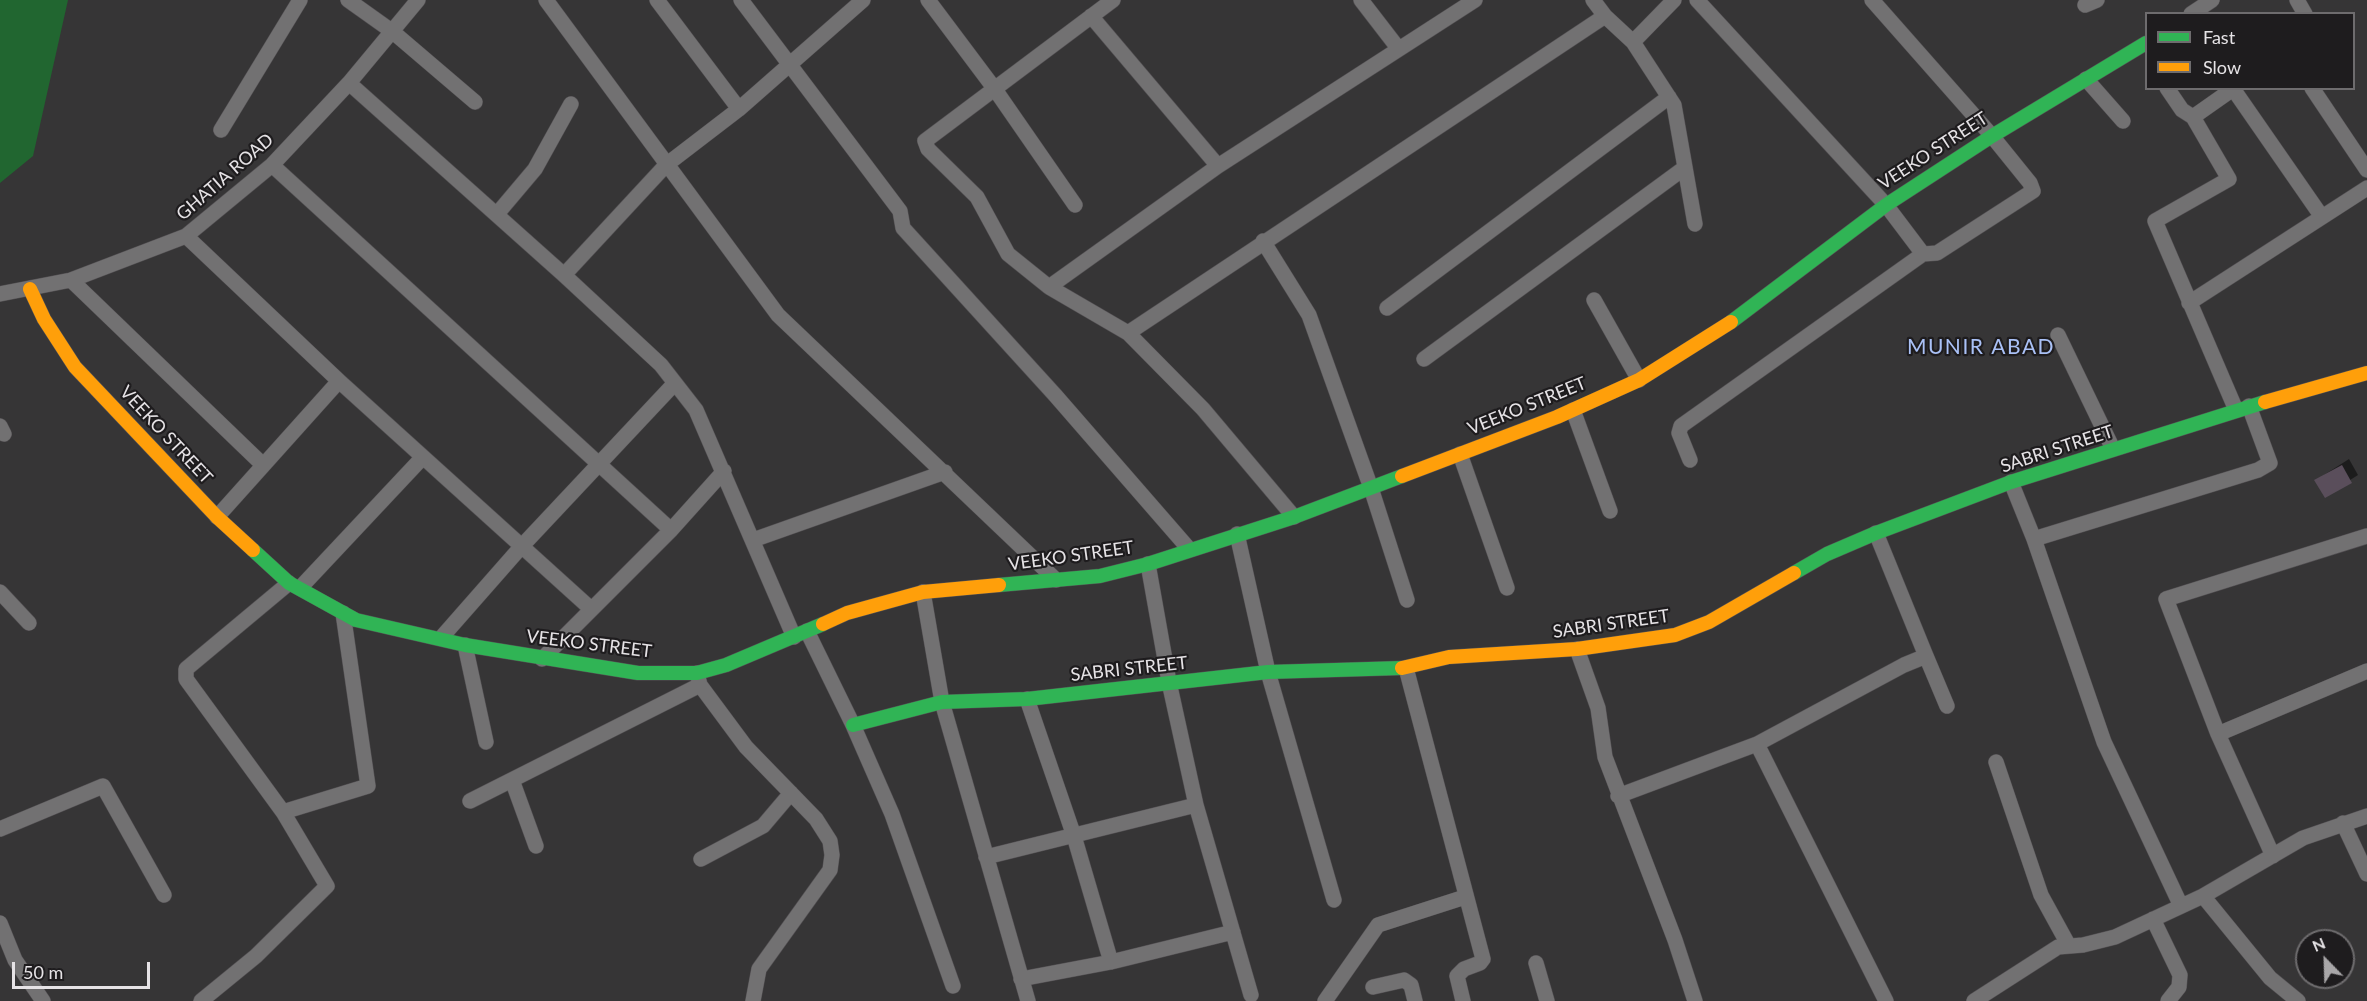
<!DOCTYPE html>
<style>
body{margin:0}
#map{position:relative;width:2367px;height:1001px;overflow:hidden;background:#363536;font-family:Lato,sans-serif}
canvas{display:block}
.legend{position:absolute;left:2145px;top:12px;width:210px;height:78px;box-sizing:border-box;background:#1e1c1e;border:2px solid #6e6c6e;margin:0;padding:8px 10px;list-style:none;font-size:18px;color:#e6e3e6}
.legend li{display:flex;align-items:center;gap:12px;height:30px}
.legend b{width:30px;border:2px solid #6e6c6e}
.north{position:absolute;left:2295px;top:929px;width:60px;height:60px;box-sizing:border-box;background:#1e1c1e;border:2px solid #6e6c6e;border-radius:50%;rotate:337deg;font-size:16px;font-weight:700;line-height:24px;text-align:center;color:#e6e3e6}
.north::after{content:'';display:block;margin:auto;width:21px;height:27px;background:#a8a6a8;clip-path:polygon(50% 0,100% 100%,50% 72%,0 100%)}
.scale{position:absolute;left:12px;top:962px;width:138px;height:27px;box-sizing:border-box;border:3px solid #e6e3e6;border-top:0;padding-left:8px;font-size:18px;line-height:21px;white-space:nowrap;color:#e6e3e6;-webkit-text-stroke:4px #1e1c1e;paint-order:stroke}
</style>
<div id="map">
<canvas width="2367" height="1001"></canvas>
<ul class="legend">
<li><b style="height:8px;background:#30b455"></b>Fast</li>
<li><b style="height:8px;background:#ff9f0a"></b>Slow</li>
</ul>
<div class="north">N</div>
<div class="scale">50 m</div>
</div>
<script>
const context = document.querySelector('canvas').getContext('2d');
context.lineJoin = 'round';
function fillPath(path, color) { context.fillStyle = color; context.fill(path, 'evenodd'); }
const shape = rows => new Path2D(rows.map(r => 'M' + r).join(''));
function strokePath(path, color, width, dash) { context.strokeStyle = color; context.lineWidth = width; context.lineCap = dash ? 'butt' : 'round'; context.setLineDash(dash || []); context.stroke(path); }
function drawText(font, color, halo, rows, align = 'center') {
  context.font = font + ' Lato,sans-serif'; context.lineWidth = 4.5; context.setLineDash([]); context.textBaseline = 'middle'; context.strokeStyle = halo; context.fillStyle = color; for (const [text, x, y, turn = 0] of rows) {
    context.save(); context.translate(x, y); context.rotate((+turn || 0) * Math.PI / 180); context.textAlign = isNaN(turn) ? turn : align; if (halo) context.strokeText(text, 0, 0); context.fillText(text, 0, 0); context.restore();
  }
}
const green = shape([
 [0,0,68,0,33,156,0,183]
]);
const shadow = shape([
 [2349,459,2358,475,2325,496,2316,480]
]);
const building = shape([
 [2342,465,2352,483,2325,498,2314,480]
]);
const street = shape([
 [348,0,393,32,475,102],
 [546,0,778,315,1056,580],
 [657,0,739,109,863,0],
 [741,0,900,211,903,228,1055,395,1189,549],
 [928,0,994,88,1075,205],
 [1113,0,925,141,928,149,977,197,1008,254,1049,287,1128,333,1203,409,1294,517],
 [1361,0,1398,48],
 [1593,0,1605,16,1633,42,1674,105,1695,224],
 [1697,0,1886,205,1923,254,1937,253,2033,191,2030,183,1992,136,1872,0],
 [2297,0,2305,14],
 [2085,5,2097,0],
 [2191,14,2212,0],
 [1091,16,1218,166],
 [1633,42,1674,0],
 [2086,79,2123,121],
 [349,83,564,275,661,365,696,410,794,637],
 [2167,88,2182,110,2193,117,2229,179,2155,221,2236,410],
 [2312,88,2367,170],
 [2193,117,2230,91,2236,93,2322,217],
 [221,130,300,0],
 [272,165,671,530],
 [497,214,535,169,571,104],
 [186,236,339,381,590,608],
 [1263,241,1309,315,1371,488,1407,600],
 [564,275,666,165,739,109],
 [71,280,262,464],
 [1049,287,1218,166,1475,0],
 [0,294,71,280,186,236,272,165,349,83,418,0],
 [1594,300,1639,380],
 [2189,303,2367,188],
 [1387,308,1669,97],
 [1128,333,1605,16],
 [2058,335,2113,449],
 [1424,359,1683,169],
 [1573,410,1610,511],
 [0,426,4,434],
 [1460,454,1507,588],
 [1690,460,1679,433,1681,426,1923,254],
 [2011,482,2034,539,2104,742,2181,906],
 [217,517,339,381],
 [1237,534,1268,672,1334,900],
 [2034,539,2258,470,2270,463,2249,406],
 [753,540,945,472],
 [1148,564,1169,682,1196,805,1251,995],
 [300,588,423,457],
 [0,592,29,623],
 [923,592,942,702,1028,1001],
 [807,631,853,725,892,814,953,986],
 [441,638,521,547,675,383],
 [465,645,486,742],
 [1577,649,1598,708,1605,757,1675,940,1695,1001],
 [1926,656,1947,706],
 [542,659,671,530,724,471],
 [1406,668,1483,959,1480,963,1464,969,1457,976,1463,1001],
 [697,673,700,685,746,747,816,819,830,841,832,855,830,870,759,969,753,1001],
 [1027,699,1074,836,1111,962],
 [2218,734,2367,671],
 [1757,744,1904,665,1926,656,1876,533],
 [1996,762,2041,895,2069,946],
 [512,780,536,846],
 [1618,796,1757,744,1886,1001],
 [470,801,700,685],
 [283,812,368,786,343,613],
 [2343,823,2367,874],
 [0,829,103,786,164,895],
 [2273,856,2218,734,2166,599,2367,536],
 [986,857,1196,805],
 [701,859,763,826,791,793],
 [2203,896,2270,978,2298,1001],
 [2153,919,2180,975,2179,987,2168,1001],
 [0,923,15,960,43,1001],
 [1536,963,1547,1001],
 [1021,979,1111,962,1233,932],
 [1373,987,1404,980,1411,985,1415,1001],
 [201,1001,256,956,327,886,283,812,186,679,186,669,289,583],
 [1325,1001,1378,925,1465,897],
 [1974,1001,2058,947,2083,945,2115,937,2203,896,2303,838,2367,816]
]);
const fast = shape([
 [1731,322,1886,205,1992,136,2146,43],
 [253,550,289,583,356,620,465,645,638,673,697,673,726,665,823,624],
 [1794,573,1827,554,1876,533,2011,482,2265,402],
 [999,585,1100,576,1148,564,1294,517,1402,476],
 [853,725,942,702,1027,699,1268,672,1402,668]
]);
const slow = shape([
 [30,289,44,319,75,367,217,517,253,550],
 [2265,402,2367,373],
 [1402,476,1557,417,1639,380,1731,322],
 [823,624,847,613,923,592,999,585],
 [1402,668,1449,657,1577,649,1675,635,1709,622,1794,573]
]);
const streetNames = [
 ["VEEKO STREET",1933,151,-33],
 ["GHATIA ROAD",225,177,-41],
 ["VEEKO STREET",1527,406,-22],
 ["VEEKO STREET",166,435,47],
 ["SABRI STREET",2057,449,-18],
 ["VEEKO STREET",1071,556,-8],
 ["SABRI STREET",1611,624,-8],
 ["VEEKO STREET",589,644,7],
 ["SABRI STREET",1129,669,-6]
];
const quarterNames = [
 ["MUNIR ABAD",1981,347]
];
fillPath(green, '#216630');
fillPath(shadow, '#0007');
fillPath(building, '#5a4e5b');
strokePath(street, '#535053', 16);
strokePath(fast, '#535053', 15);
strokePath(slow, '#535053', 15);
strokePath(street, '#727172', 15);
strokePath(fast, '#30b455', 14);
strokePath(slow, '#ff9f0a', 14);
drawText('18px', '#e6e3e6', '#1e1c1e', streetNames);
context.letterSpacing = '1.5px';
drawText('21px', '#aac1f6', '#1e1c1e', quarterNames);
context.letterSpacing = '0px';
</script>
